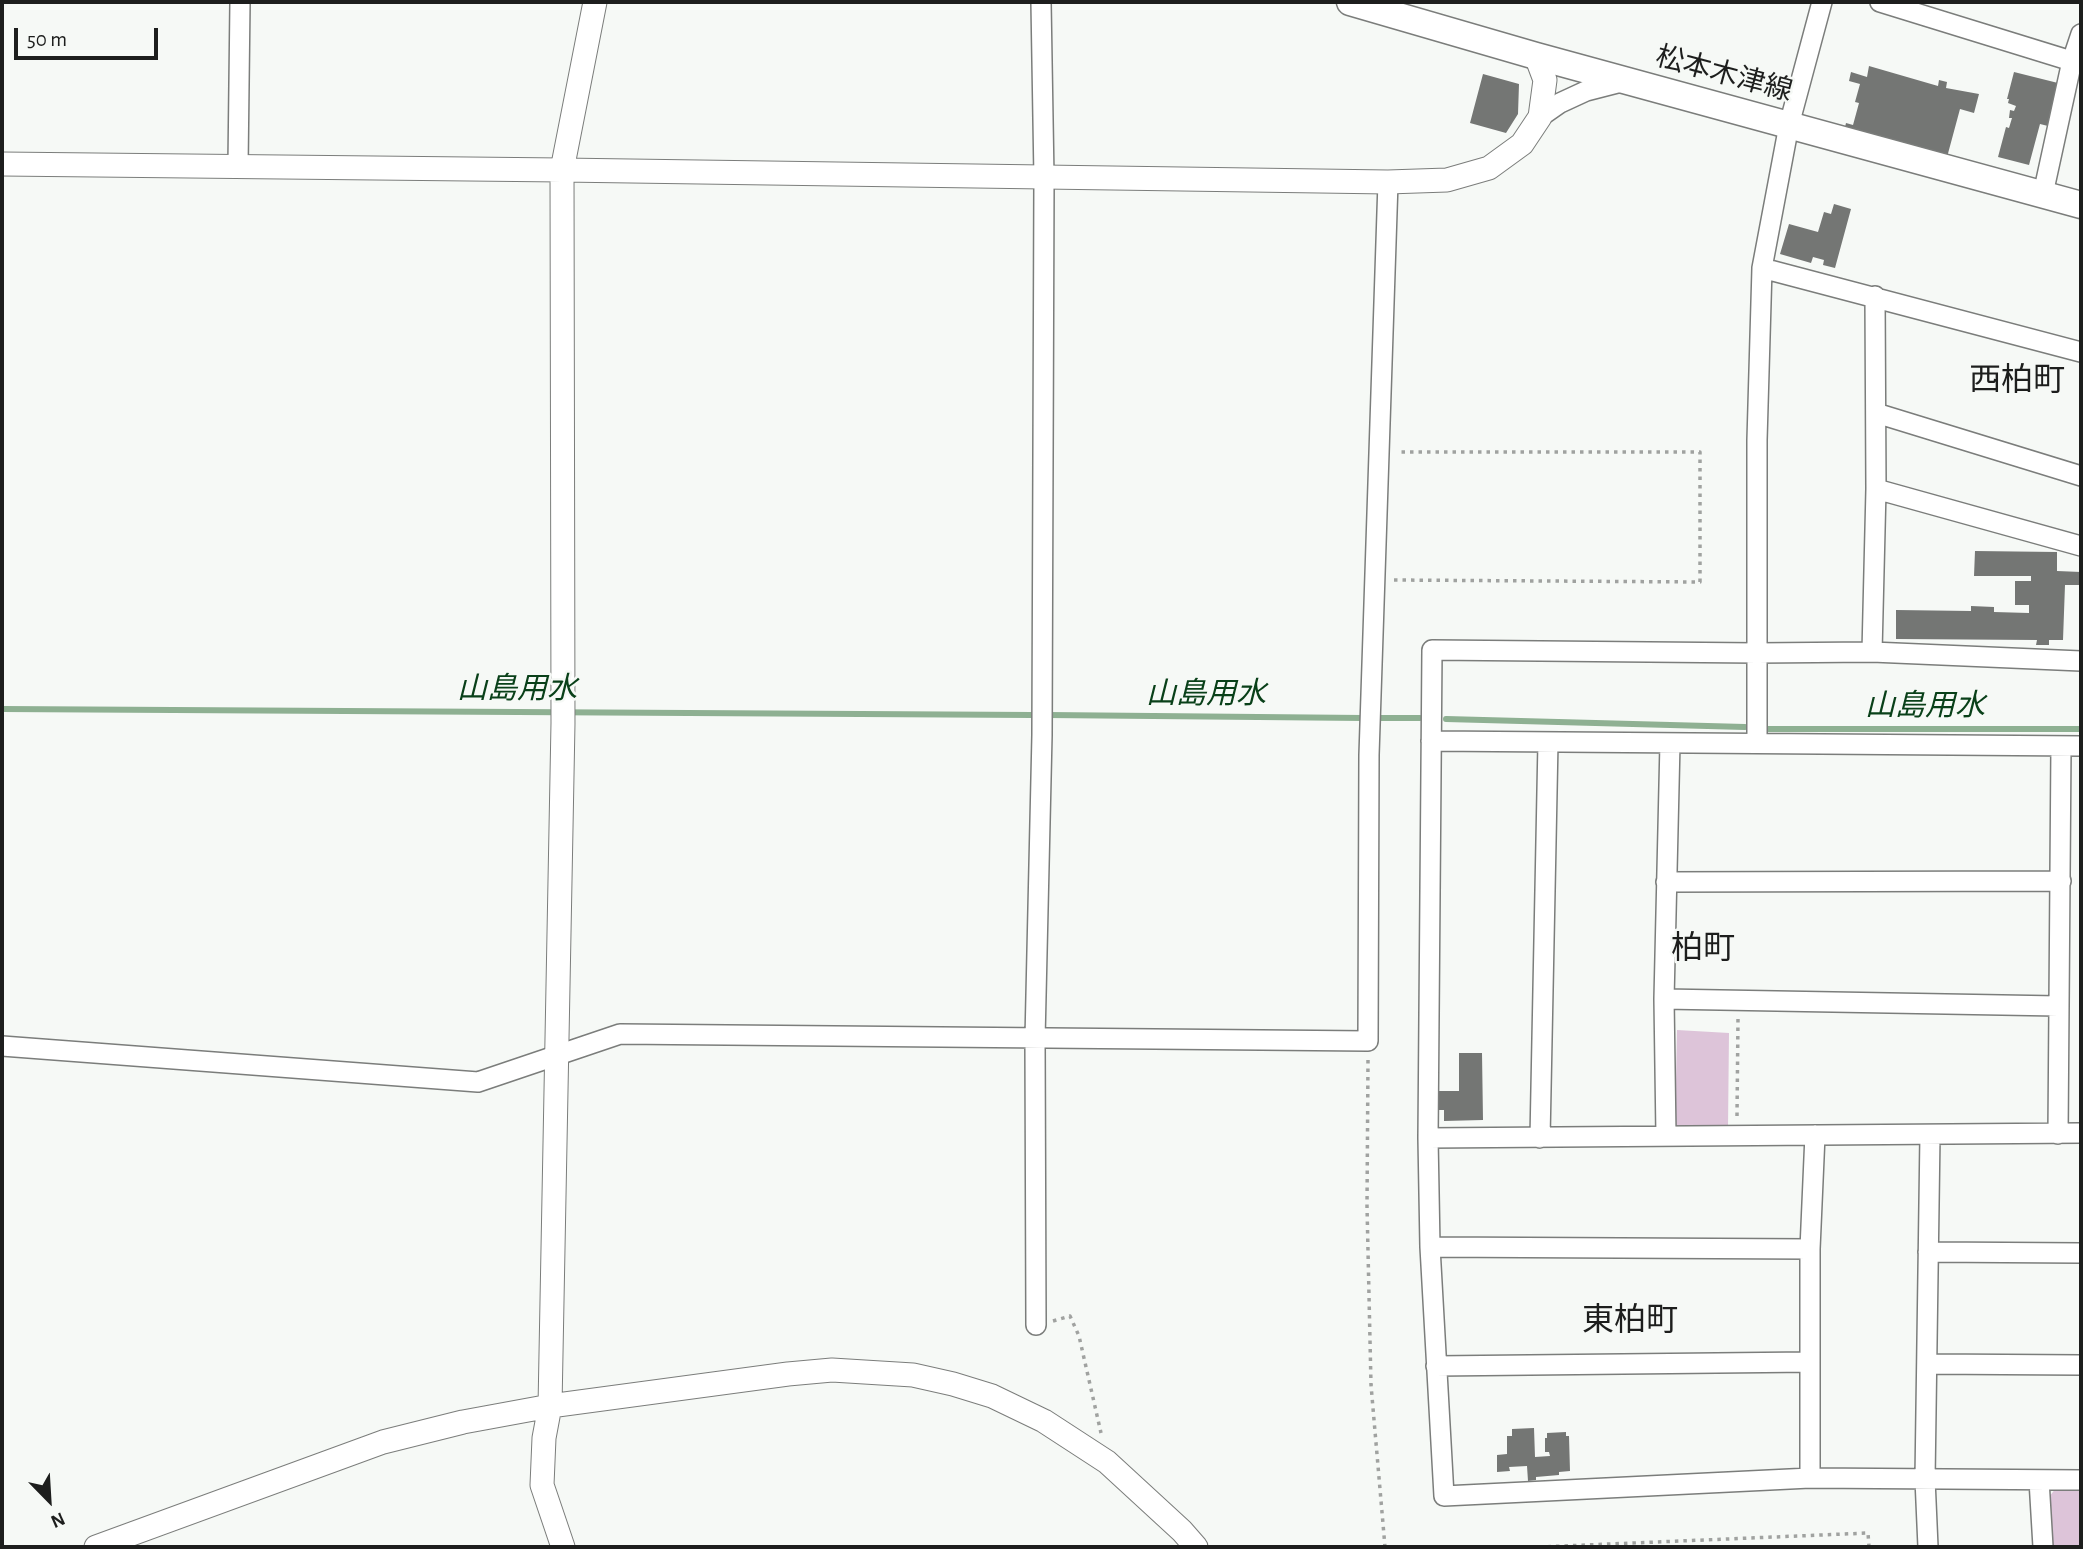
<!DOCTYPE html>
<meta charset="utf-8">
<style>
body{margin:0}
#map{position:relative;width:2083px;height:1549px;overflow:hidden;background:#f6f9f6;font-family:"Alegreya Sans",sans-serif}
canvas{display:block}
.frame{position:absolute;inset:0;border:4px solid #1d1e1d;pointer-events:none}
.north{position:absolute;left:14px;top:1465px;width:70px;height:70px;-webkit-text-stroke:5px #f6f9f6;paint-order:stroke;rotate:156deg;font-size:19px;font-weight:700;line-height:28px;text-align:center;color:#1d1e1d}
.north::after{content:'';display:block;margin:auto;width:24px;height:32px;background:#1d1e1d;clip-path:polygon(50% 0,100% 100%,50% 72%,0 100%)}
.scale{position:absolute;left:14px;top:28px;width:144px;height:32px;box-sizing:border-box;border:4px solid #1d1e1d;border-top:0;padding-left:9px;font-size:21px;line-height:24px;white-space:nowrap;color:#1d1e1d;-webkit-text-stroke:5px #f6f9f6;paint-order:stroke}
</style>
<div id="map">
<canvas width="2083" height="1549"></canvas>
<div class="frame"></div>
<div class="north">N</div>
<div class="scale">50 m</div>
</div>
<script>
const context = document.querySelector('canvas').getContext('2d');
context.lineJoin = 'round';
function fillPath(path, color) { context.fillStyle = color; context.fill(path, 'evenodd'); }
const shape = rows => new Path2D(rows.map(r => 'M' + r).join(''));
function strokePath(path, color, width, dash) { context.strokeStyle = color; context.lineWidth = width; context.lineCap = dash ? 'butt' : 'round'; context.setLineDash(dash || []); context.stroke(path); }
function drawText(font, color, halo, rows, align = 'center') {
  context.font = font + ' "Alegreya Sans","Noto Sans JP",sans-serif'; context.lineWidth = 5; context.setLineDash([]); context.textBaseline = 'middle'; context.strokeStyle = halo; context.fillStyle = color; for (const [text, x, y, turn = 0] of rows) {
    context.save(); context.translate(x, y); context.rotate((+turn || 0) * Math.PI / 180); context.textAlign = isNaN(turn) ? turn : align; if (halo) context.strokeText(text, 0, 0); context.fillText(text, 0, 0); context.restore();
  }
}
const green = shape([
 [1677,1030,1729,1033,1728,1127,1675,1127],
 [2056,1488,2081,1488,2081,1547,2051,1547,2049,1497]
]);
const stream = shape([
 [2,709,1032,715],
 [1048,715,1363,718],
 [1380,718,1420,718],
 [1446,719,1745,727],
 [1768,729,2081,729]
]);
const building = shape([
 [1869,66,1938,86,1939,80,1947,82,1946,88,1979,94,1974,113,1960,109,1943,172,1839,152,1846,123,1853,125,1859,103,1855,102,1860,84,1849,81,1851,72,1867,77],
 [2014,72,2058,83,2052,127,2040,124,2029,165,1998,157,2006,127,2009,128,2012,118,2009,118,2010,110,2014,111,2016,106,2008,103,2009,99,2007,99],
 [1483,74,1519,84,1518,114,1506,133,1470,123],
 [1834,204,1851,209,1835,268,1823,265,1824,260,1813,257,1811,263,1780,254,1789,224,1818,232,1824,212,1831,214],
 [1975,551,2057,552,2057,571,2081,572,2081,585,2065,585,2063,640,2049,640,2049,645,2036,645,2037,640,1896,639,1896,610,1971,611,1971,606,1994,607,1994,612,2029,613,2029,605,2015,605,2015,581,2031,581,2031,576,1974,576],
 [1459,1053,1482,1053,1483,1120,1444,1121,1444,1110,1439,1110,1439,1091,1459,1091],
 [1534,1428,1535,1457,1550,1456,1549,1452,1545,1452,1545,1438,1547,1438,1547,1433,1566,1432,1566,1436,1569,1436,1570,1471,1559,1472,1559,1475,1536,1477,1536,1480,1528,1481,1527,1466,1509,1467,1510,1471,1497,1472,1497,1455,1507,1454,1507,1436,1512,1436,1512,1429]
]);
const path = shape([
 [1394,580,1700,582,1700,452,1398,452],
 [1368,1060,1367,1206,1371,1385,1385,1547],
 [1737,1116,1738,1019],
 [1053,1321,1070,1316,1079,1336,1101,1433],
 [1539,1547,1868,1533,1869,1547]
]);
const minor = shape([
 [1880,2,2081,64],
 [1540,117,1560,103,1586,91,1625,81],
 [238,166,240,2],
 [2043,194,2072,61,2081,34],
 [1762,268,2081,352],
 [1876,413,2081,476],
 [1876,489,2081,546],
 [1872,652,1876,489,1875,296],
 [2081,661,1872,652,1757,653,1432,650,1428,1138,1430,1247,1444,1496,1810,1478,2081,1480],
 [1431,741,2081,746],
 [1757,743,1757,440,1762,268,1789,125,1822,2],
 [1666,882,2061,881],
 [1664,999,2058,1006],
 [2,1046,478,1082,620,1034,1368,1041,1369,755,1388,182],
 [2058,1134,2061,746],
 [1666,1136,1664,999,1670,743],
 [1428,1138,2081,1133],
 [1540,1138,1548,742],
 [1430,1247,1810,1249],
 [1928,1252,2081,1253],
 [1036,1325,1035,1039,1042,735,1044,178,1041,2],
 [1927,1364,2081,1365],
 [1436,1366,1810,1362],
 [1810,1478,1810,1249,1815,1135],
 [2039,1480,2043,1547],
 [1928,1547,1925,1479,1930,1135]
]);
const tertiary = shape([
 [2,164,562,170,1388,182,1447,180,1489,168,1522,144,1540,117,1545,80,1536,56],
 [96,1547,383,1442,463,1422,550,1406,788,1374,832,1370,913,1375,953,1384,992,1396,1044,1421,1107,1462,1182,1531,1196,1547],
 [563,1547,542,1485,544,1438,550,1406,563,723,562,170,595,2]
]);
const secondary = shape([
 [1350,2,1536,56,2081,205]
]);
const streetNames = [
 ["松本木津線",1724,74,15]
];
const waterNames = [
 ["山島用水",517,689],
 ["山島用水",1206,694],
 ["山島用水",1925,706]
];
const quarterNames = [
 ["西柏町",2017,380],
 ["柏町",1703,948],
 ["東柏町",1630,1320]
];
fillPath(green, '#ddc4d9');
strokePath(stream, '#8eb092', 6);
fillPath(building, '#747674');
strokePath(minor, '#7b7d7b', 22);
strokePath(tertiary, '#7b7d7b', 25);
strokePath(secondary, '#7b7d7b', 29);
strokePath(path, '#a0a2a0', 3.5, [3.5, 5]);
strokePath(minor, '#fff', 19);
strokePath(tertiary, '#fff', 23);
strokePath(secondary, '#fff', 26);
drawText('28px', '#1d1e1d', '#f6f9f6', streetNames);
drawText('italic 30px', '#094019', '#f6f9f6', waterNames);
drawText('32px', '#1d1e1d', '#f6f9f6', quarterNames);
</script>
